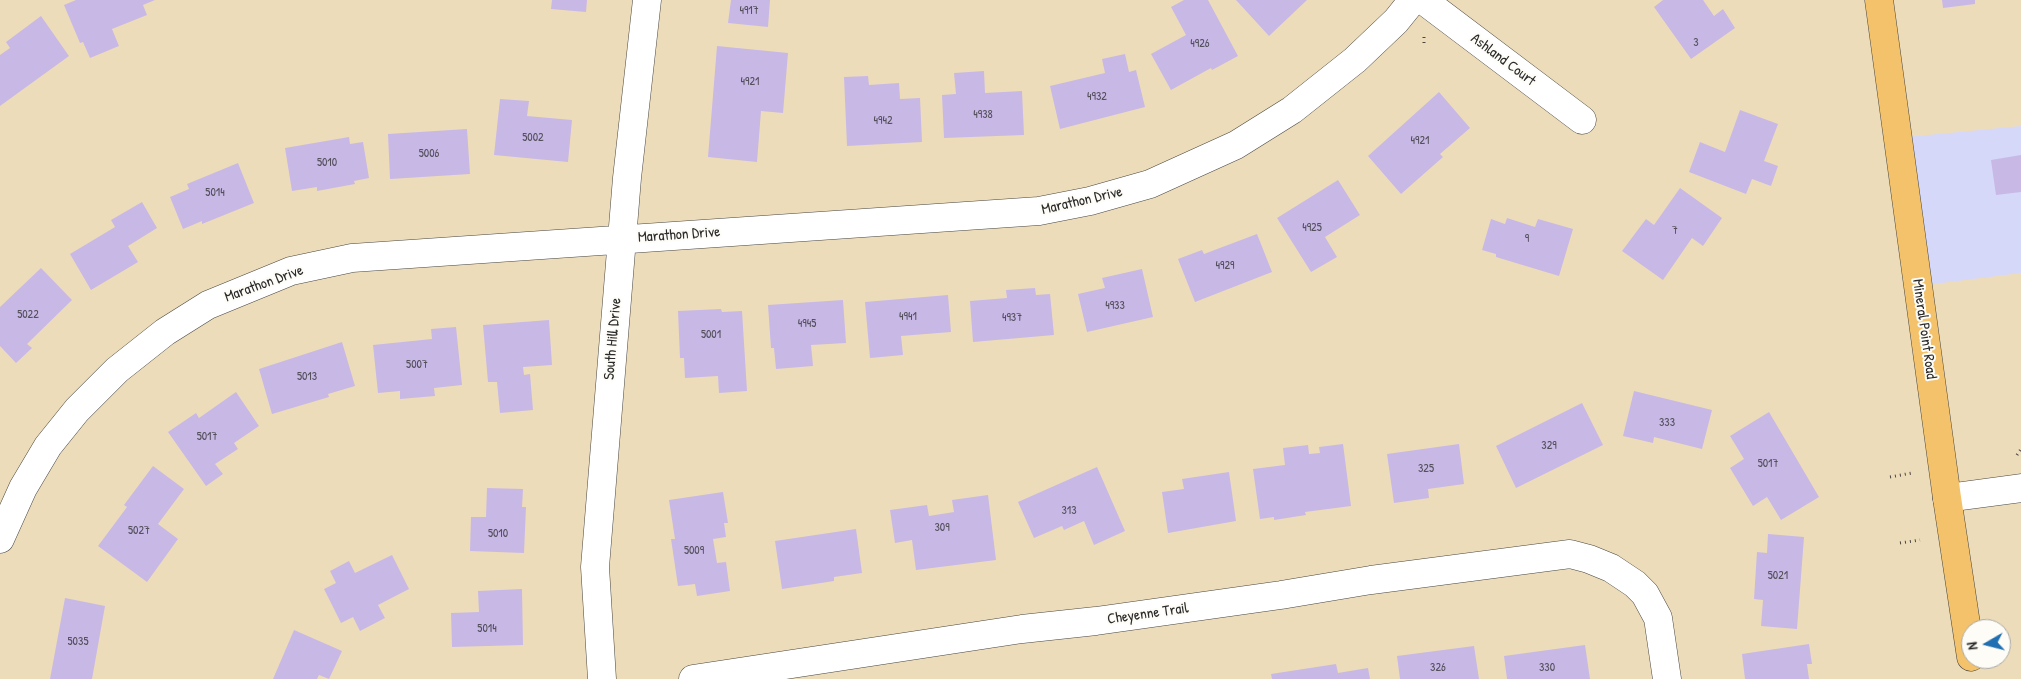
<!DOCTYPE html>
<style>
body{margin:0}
#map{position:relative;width:2021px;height:679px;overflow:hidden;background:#eddcba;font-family:"Patrick Hand",sans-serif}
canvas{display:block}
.north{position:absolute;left:1961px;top:619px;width:50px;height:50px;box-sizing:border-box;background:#fdfcf7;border:1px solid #a9a8a5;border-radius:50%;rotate:262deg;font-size:14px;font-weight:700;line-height:20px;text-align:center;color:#2b2b2b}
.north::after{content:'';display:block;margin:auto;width:18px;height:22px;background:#1f6fb2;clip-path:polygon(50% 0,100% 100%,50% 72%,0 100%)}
</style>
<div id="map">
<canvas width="2021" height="679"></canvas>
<div class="north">N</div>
</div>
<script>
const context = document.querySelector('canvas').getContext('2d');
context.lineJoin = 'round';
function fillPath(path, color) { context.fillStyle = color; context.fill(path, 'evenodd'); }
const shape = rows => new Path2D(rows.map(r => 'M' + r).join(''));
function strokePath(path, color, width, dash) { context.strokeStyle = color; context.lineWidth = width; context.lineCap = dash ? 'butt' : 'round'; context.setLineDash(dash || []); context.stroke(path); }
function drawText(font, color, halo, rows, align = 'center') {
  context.font = font + ' "Patrick Hand",sans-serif'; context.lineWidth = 4; context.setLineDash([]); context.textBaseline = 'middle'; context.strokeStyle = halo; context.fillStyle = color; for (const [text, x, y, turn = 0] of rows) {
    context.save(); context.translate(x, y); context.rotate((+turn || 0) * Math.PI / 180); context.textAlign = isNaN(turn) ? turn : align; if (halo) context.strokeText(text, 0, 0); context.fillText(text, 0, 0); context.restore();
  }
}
const built = shape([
 [2021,126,2021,273,1918,286,1897,138]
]);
const building = shape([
 [76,0,155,0,143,5,147,15,112,29,119,46,90,58,83,42,80,43,64,5],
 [552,0,587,0,586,12,551,9],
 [731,0,770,0,768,27,728,23],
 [1184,0,1208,0,1238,56,1212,70,1211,68,1171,90,1151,54,1186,35,1171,7],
 [1236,0,1307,0,1269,36],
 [1663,0,1703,0,1714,16,1723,9,1735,28,1691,59,1654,7],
 [1942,0,1975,0,1975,4,1943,8],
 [41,16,69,56,0,106,0,55,10,48,6,42],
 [717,46,788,53,783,113,761,111,757,162,708,157],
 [1125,54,1129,72,1136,70,1145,107,1060,129,1050,86,1105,73,1102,59],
 [984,71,985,93,1022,91,1024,135,944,138,942,95,956,94,954,73],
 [868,76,869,85,899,83,900,99,920,98,922,142,847,146,844,77],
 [1439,92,1470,128,1440,154,1443,157,1401,194,1368,156],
 [500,99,529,101,527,116,572,120,568,162,494,155],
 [1740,110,1778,124,1764,161,1778,166,1771,186,1752,179,1746,194,1689,172,1700,142,1725,152],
 [467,129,470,174,390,179,388,134],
 [349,137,350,144,363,142,369,178,354,181,355,184,317,191,317,187,292,191,285,148],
 [2021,155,2021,192,1996,195,1991,160],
 [238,163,254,203,202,224,202,221,183,229,170,197,189,189,187,184],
 [1338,180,1360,215,1325,237,1337,257,1311,272,1277,218],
 [1680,188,1722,218,1703,246,1692,238,1663,280,1622,251,1646,219,1654,225],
 [142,202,157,228,128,246,138,262,91,290,70,254,115,227,111,220],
 [1507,218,1535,227,1538,219,1573,229,1559,276,1496,257,1496,254,1482,250,1491,219,1505,224],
 [1257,234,1272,272,1195,302,1178,259,1202,250,1204,254],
 [41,268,72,300,27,344,32,348,16,363,0,346,0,307],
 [1142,269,1153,317,1087,332,1078,294,1105,288,1102,278],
 [1035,288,1036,295,1050,294,1054,335,973,342,970,301,1007,298,1006,290],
 [948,295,951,332,901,336,903,355,870,358,865,302],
 [843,300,846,343,811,345,813,366,776,369,774,348,771,348,768,305],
 [721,309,722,312,742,311,747,391,719,393,718,376,685,378,684,358,680,358,678,311],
 [549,320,552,365,523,367,524,375,530,374,533,410,500,413,497,382,488,382,483,325],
 [456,327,462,385,434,388,435,396,400,399,400,391,378,393,373,345,432,339,431,329],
 [342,342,355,386,328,394,329,397,272,414,259,369],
 [1634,391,1712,410,1702,449,1654,437,1653,443,1623,436],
 [236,392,259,426,234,443,238,449,215,464,223,474,206,486,168,432,196,413,199,418],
 [1582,403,1603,445,1516,488,1496,446],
 [1769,412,1819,497,1781,520,1767,497,1753,506,1730,468,1744,459,1730,436],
 [1343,444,1351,506,1305,512,1306,515,1274,520,1274,517,1260,519,1253,469,1285,465,1283,448,1308,445,1309,454,1320,453,1319,447],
 [1459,444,1464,484,1428,489,1429,498,1394,503,1387,454],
 [153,466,184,489,158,524,178,539,147,582,98,546,127,507,124,505],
 [1097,467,1125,531,1094,545,1084,521,1064,530,1062,526,1034,538,1018,502],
 [1229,472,1236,521,1168,533,1162,492,1184,489,1182,479],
 [487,488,523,489,522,507,526,507,524,553,470,551,471,517,486,517],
 [723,492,728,523,724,523,726,537,713,539,717,563,726,562,730,591,697,596,695,584,678,586,671,539,675,539,669,500],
 [988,495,996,560,916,570,912,540,895,543,890,510,927,505,929,516,954,512,952,500],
 [856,529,862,573,834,577,834,581,782,589,775,541],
 [1768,534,1804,537,1797,629,1761,626,1763,600,1754,599,1757,552,1767,553],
 [392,555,409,589,378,605,385,618,360,631,353,617,341,623,324,589,336,583,330,571,349,561,355,573],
 [522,589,523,645,452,647,451,613,479,612,478,591],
 [65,598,105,606,92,679,50,679],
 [294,630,342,651,329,679,319,675,317,679,273,679],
 [1809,644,1812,664,1807,664,1809,679,1745,679,1742,654],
 [1585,645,1590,679,1507,679,1504,656],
 [1474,646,1479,679,1400,679,1397,656],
 [1336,664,1338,673,1368,668,1370,679,1272,679,1271,674]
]);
const path = shape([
 [1424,37,1424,46],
 [2017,455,2021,449],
 [1890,477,1912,473],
 [1900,543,1920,540]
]);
const minor = shape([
 [1423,0,1582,120],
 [1947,498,2021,488],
 [0,539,23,488,48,446,77,410,117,370,165,332,208,305,291,271,352,258,1039,211,1090,201,1150,184,1236,145,1292,110,1355,60,1396,21,1413,0],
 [602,679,595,567,627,178,647,0],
 [693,679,1022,629,1096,621,1281,595,1371,580,1570,554,1589,559,1611,568,1635,584,1645,594,1658,618,1667,679]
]);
const major = shape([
 [1879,0,1947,498,1971,657]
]);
const numberNames = [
 ["4917",749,11],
 ["3",1696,43],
 ["4926",1200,44],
 ["4921",750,82],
 ["4932",1097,97],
 ["4938",983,115],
 ["4942",883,121],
 ["5002",533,138],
 ["4921",1420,141],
 ["5006",429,154],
 ["5010",327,163],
 ["5014",215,193],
 ["4925",1312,228],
 ["7",1675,231],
 ["9",1527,239],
 ["4929",1225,266],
 ["4933",1115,306],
 ["5022",28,315],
 ["4941",908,317],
 ["4937",1012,318],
 ["4945",807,324],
 ["5001",711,335],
 ["5007",417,365],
 ["5013",307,377],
 ["333",1667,423],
 ["5017",207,437],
 ["329",1549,446],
 ["5017",1768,464],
 ["325",1426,469],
 ["313",1069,511],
 ["309",942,528],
 ["5027",139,531],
 ["5010",498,534],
 ["5009",694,551],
 ["5021",1778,576],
 ["5014",487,629],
 ["5035",78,642],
 ["326",1438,668],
 ["330",1547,668]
];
const streetNames = [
 ["Ashland Court",1503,60,37],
 ["Marathon Drive",1082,201,-13],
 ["Marathon Drive",679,235,-4],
 ["Marathon Drive",264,284,-20],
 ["Mineral Point Road",1924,329,82],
 ["South Hill Drive",613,339,-85],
 ["Cheyenne Trail",1148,614,-8]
];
fillPath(built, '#d5d8f9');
fillPath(building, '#c8b8e6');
strokePath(minor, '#484640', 29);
strokePath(major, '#484640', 29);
strokePath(path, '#484640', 3, [1, 4]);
strokePath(minor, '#fff', 28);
strokePath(major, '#f4c26a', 28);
drawText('12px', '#524e5a', null, numberNames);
drawText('15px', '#2b2b2b', '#fdfcf7', streetNames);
</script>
